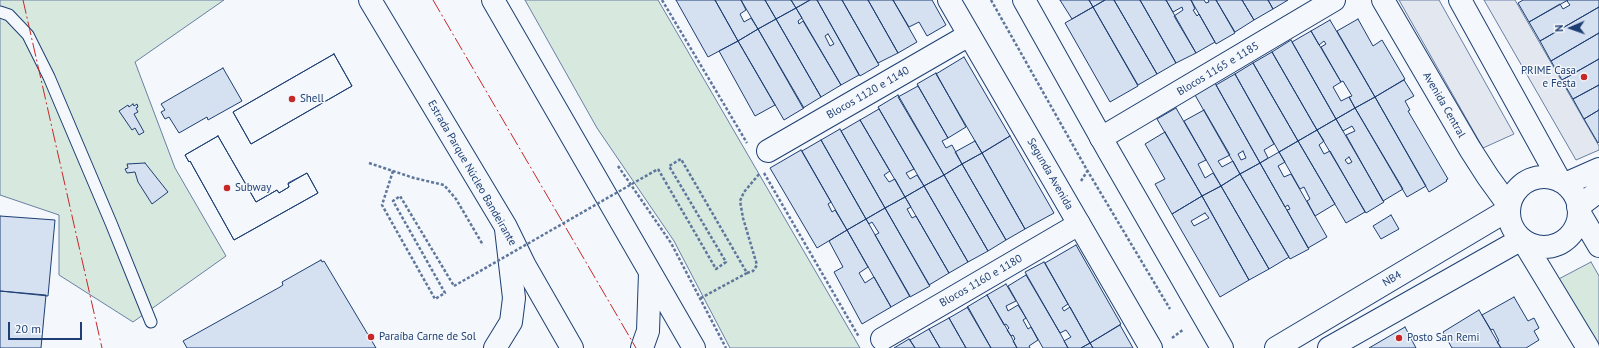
<!DOCTYPE html>
<meta charset="utf-8">
<style>
body{margin:0}
#map{position:relative;width:1599px;height:348px;overflow:hidden;background:#f4f7fb;font-family:"PT Sans",sans-serif}
canvas{display:block}
.north{position:absolute;left:1551px;top:8px;width:40px;height:40px;-webkit-text-stroke:3px #f4f7fb;paint-order:stroke;rotate:268deg;font-size:11px;font-weight:700;line-height:16px;text-align:center;color:#1d3f73}
.north::after{content:'';display:block;margin:auto;width:14px;height:18px;background:#1d3f73;clip-path:polygon(50% 0,100% 100%,50% 72%,0 100%)}
.scale{position:absolute;left:8px;top:322px;width:74px;height:18px;box-sizing:border-box;border:2px solid #1d3f73;border-top:0;padding-left:5px;font-size:12px;line-height:14px;white-space:nowrap;color:#1d3f73;-webkit-text-stroke:3px #f4f7fb;paint-order:stroke}
</style>
<div id="map">
<canvas width="1599" height="348"></canvas>
<div class="north">N</div>
<div class="scale">20 m</div>
</div>
<script>
const context = document.querySelector('canvas').getContext('2d');
context.lineJoin = 'round';
function fillPath(path, color) { context.fillStyle = color; context.fill(path, 'evenodd'); }
const shape = rows => new Path2D(rows.map(r => 'M' + r).join(''));
function strokePath(path, color, width, dash) { context.strokeStyle = color; context.lineWidth = width; context.lineCap = dash ? 'butt' : 'round'; context.setLineDash(dash || []); context.stroke(path); }
function drawText(font, color, halo, rows, align = 'center') {
  context.font = font + ' "PT Sans",sans-serif'; context.lineWidth = 3; context.setLineDash([]); context.textBaseline = 'middle'; context.strokeStyle = halo; context.fillStyle = color; for (const [text, x, y, turn = 0] of rows) {
    context.save(); context.translate(x, y); context.rotate((+turn || 0) * Math.PI / 180); context.textAlign = isNaN(turn) ? turn : align; if (halo) context.strokeText(text, 0, 0); context.fillText(text, 0, 0); context.restore();
  }
}
const green = shape([
 [0,0,224,0,135,62,175,168,226,256,133,322,59,275,59,215,0,195,0,0],
 [525,0,658,0,860,348,730,348,674,241,597,128,525,0],
 [1591,262,1599,276,1599,348,1591,348,1553,282,1591,262]
]);
const parking = shape([
 [1399,0,1439,0,1514,134,1483,148,1399,0],
 [1484,0,1515,0,1599,146,1599,150,1576,160,1484,0]
]);
const building = shape([
 [676,0,715,0,738,41,708,57,676,0],
 [715,0,741,0,746,10,740,14,744,22,751,18,758,29,738,41,715,0],
 [741,0,765,0,776,19,758,29,741,0],
 [765,0,791,0,796,8,776,19,765,0],
 [791,0,810,0,796,8,791,0],
 [810,0,817,0,859,75,841,85,796,8,810,0],
 [828,34,834,44,830,46,825,36,828,34],
 [817,0,842,0,879,65,860,76,817,0],
 [842,0,868,0,898,53,878,63,842,0],
 [868,0,893,0,917,42,898,53,868,0],
 [893,0,932,0,946,25,927,36,919,22,909,27,893,0],
 [1060,0,1089,0,1093,7,1072,19,1060,0],
 [1089,0,1105,0,1093,7,1089,0],
 [1105,0,1114,0,1157,74,1138,85,1093,7,1105,0],
 [1114,0,1140,0,1176,63,1157,74,1114,0],
 [1140,0,1166,0,1196,53,1176,63,1140,0],
 [1166,0,1191,0,1195,9,1193,10,1197,16,1199,14,1215,42,1196,53,1174,16,1183,10,1182,7,1173,12,1166,0],
 [1191,0,1204,0,1206,3,1209,2,1208,0,1216,0,1235,33,1216,44,1191,0],
 [1216,0,1242,0,1254,20,1235,32,1216,0],
 [1242,0,1268,0,1273,9,1254,20,1242,0],
 [1268,0,1288,0,1273,9,1268,0],
 [1523,0,1568,0,1529,22,1518,3,1523,0],
 [1568,0,1599,0,1599,7,1540,41,1529,22,1560,4,1563,9,1570,5,1567,1,1568,0],
 [1093,7,1138,86,1110,102,1065,23,1093,7],
 [1599,7,1599,33,1551,61,1540,41,1599,7],
 [796,8,802,18,798,21,799,24,803,21,841,85,821,97,776,19,796,8],
 [776,19,821,97,803,108,758,29,776,19],
 [1358,19,1373,46,1382,40,1405,79,1375,97,1337,31,1358,19],
 [1330,20,1375,97,1355,108,1349,97,1352,96,1343,81,1341,82,1321,47,1326,44,1324,41,1319,45,1311,31,1330,20],
 [758,29,804,108,784,120,738,41,758,29],
 [1311,31,1341,82,1333,87,1341,101,1349,97,1355,108,1336,119,1292,42,1311,31],
 [1599,33,1599,59,1562,80,1551,61,1599,33],
 [1291,40,1336,119,1317,130,1272,52,1291,40],
 [738,41,775,105,755,116,719,51,738,41],
 [1272,52,1317,130,1298,141,1253,63,1272,52],
 [334,54,352,86,251,144,233,112,334,54],
 [334,54,352,86,251,144,233,112,334,54],
 [964,57,1010,136,982,153,936,74,964,57],
 [1599,59,1599,85,1573,99,1562,80,1599,59],
 [1253,63,1298,141,1279,152,1235,74,1253,63],
 [223,68,242,101,208,120,207,117,179,133,169,117,165,119,161,112,165,110,161,104,223,68],
 [936,73,966,127,948,138,917,84,936,73],
 [1235,74,1274,144,1264,150,1268,158,1260,163,1216,85,1235,74],
 [1404,80,1414,96,1405,101,1410,110,1408,111,1448,179,1446,180,1447,181,1429,192,1375,97,1404,80],
 [1215,83,1260,163,1240,174,1195,95,1215,83],
 [1243,151,1246,158,1241,160,1238,154,1243,151],
 [1599,85,1599,110,1584,119,1573,99,1599,85],
 [918,86,948,138,942,141,946,148,952,145,962,164,944,175,898,97,918,86],
 [898,95,944,175,924,186,878,107,898,95],
 [1375,97,1426,186,1407,197,1355,108,1375,97],
 [133,104,134,106,137,104,138,107,136,108,138,112,134,114,144,132,139,135,135,128,132,130,119,111,128,105,129,107,133,104],
 [1176,108,1206,160,1198,164,1205,178,1213,173,1221,186,1202,196,1157,119,1176,108],
 [1355,108,1403,189,1383,201,1346,135,1355,131,1352,126,1343,131,1336,119,1355,108],
 [879,109,914,169,906,173,910,179,917,175,924,186,905,197,860,120,879,109],
 [1204,110,1230,155,1218,161,1222,167,1233,161,1240,174,1221,186,1184,121,1204,110],
 [1599,110,1599,142,1598,143,1584,119,1599,110],
 [1336,119,1384,202,1366,213,1317,130,1336,119],
 [1349,157,1352,162,1348,164,1345,160,1349,157],
 [860,120,890,171,884,175,889,182,895,179,905,197,885,208,841,131,860,120],
 [840,129,885,208,866,219,821,140,840,129],
 [1317,130,1324,141,1319,145,1324,154,1330,151,1365,212,1346,223,1298,141,1317,130],
 [1165,132,1202,196,1172,214,1155,184,1165,179,1145,144,1165,132],
 [218,136,256,202,277,190,279,193,289,187,288,184,307,173,318,193,234,240,190,161,189,162,185,155,218,136],
 [218,136,256,202,277,190,279,193,289,187,288,183,307,173,318,193,234,240,190,161,189,162,185,155,218,136],
 [1010,136,1054,213,1025,229,982,153,1010,136],
 [821,140,866,219,847,230,802,151,821,140],
 [975,141,982,153,962,164,955,152,975,141],
 [1298,141,1335,204,1315,216,1307,201,1310,199,1304,187,1300,189,1279,152,1298,141],
 [801,150,831,202,828,204,832,212,835,210,847,230,817,248,770,168,801,150],
 [1279,152,1285,162,1278,166,1284,177,1291,174,1327,237,1308,248,1287,210,1290,209,1288,205,1285,207,1260,163,1279,152],
 [982,153,1025,229,1006,240,962,164,982,153],
 [145,163,168,192,152,204,138,182,135,172,127,173,125,169,128,168,127,164,145,163],
 [1260,163,1309,249,1290,259,1240,174,1260,163],
 [962,164,1006,240,988,251,944,175,962,164],
 [1240,174,1289,257,1269,269,1221,186,1240,174],
 [944,175,988,251,968,262,924,186,944,175],
 [924,186,968,262,949,273,905,197,924,186],
 [1221,186,1269,269,1249,280,1202,196,1221,186],
 [1202,196,1249,280,1220,297,1172,214,1202,196],
 [1205,213,1209,218,1194,226,1191,221,1205,213],
 [905,197,911,207,907,209,912,218,916,216,949,273,929,285,885,208,905,197],
 [885,208,930,286,910,297,875,235,879,233,872,222,869,224,866,219,885,208],
 [1391,215,1399,229,1381,239,1373,226,1391,215],
 [0,216,55,220,48,296,0,291,0,216],
 [866,219,910,296,891,307,847,230,866,219],
 [847,230,868,267,859,273,865,283,874,277,891,307,862,324,834,272,843,267,829,241,847,230],
 [1076,245,1121,324,1090,343,1045,263,1076,245],
 [321,260,322,262,324,261,376,348,187,348,183,341,280,287,283,285,282,282,321,260],
 [1044,262,1068,304,1062,308,1064,311,1070,307,1090,343,1081,348,1068,348,1064,341,1071,337,1066,330,1060,333,1025,272,1044,262],
 [1026,275,1060,333,1068,348,1043,348,1008,286,1026,275],
 [1006,284,1016,301,1006,306,1008,311,1018,305,1026,318,1023,320,1028,329,1031,327,1038,340,1029,346,1030,348,1017,348,1013,341,1015,339,1013,335,1011,336,1007,330,1009,328,1006,324,1004,325,987,295,1006,284],
 [0,291,46,295,41,348,0,348,0,291],
 [987,295,1011,336,1017,348,991,348,967,307,987,295],
 [1514,297,1528,321,1534,318,1539,328,1534,331,1539,340,1526,348,1501,348,1497,342,1499,341,1493,329,1491,330,1482,315,1514,297],
 [968,307,991,348,966,348,949,318,968,307],
 [1479,310,1501,348,1452,348,1443,332,1479,310],
 [949,318,966,348,940,348,929,329,949,318],
 [1120,325,1133,348,1093,348,1090,343,1120,325],
 [1405,327,1416,348,1369,348,1405,327],
 [929,329,940,348,915,348,910,340,929,329],
 [909,339,915,348,894,348,909,339],
 [1090,343,1093,348,1081,348,1090,343]
]);
const path = shape([
 [662,0,747,143],
 [991,0,1087,170,1170,309],
 [369,163,414,178,444,185,456,199,483,245],
 [618,166,671,243,726,348],
 [658,169,716,269,726,262,669,166,681,159,747,273,699,299],
 [393,171,382,205,435,299,445,293,393,201,400,196,454,286],
 [764,173,859,337],
 [1081,181,1088,170],
 [747,273,753,271,757,265,743,218,740,201,744,192,760,173],
 [1172,338,1184,329]
]);
const service = shape([
 [0,12,9,15,28,35,49,77,111,223,151,322]
]);
const minor = shape([
 [1101,138,1334,0],
 [768,151,969,35],
 [882,339,1079,224]
]);
const tertiary = shape([
 [949,0,1151,348],
 [1024,0,1108,150,1222,348],
 [1383,0,1470,149,1488,177,1509,206],
 [1460,0,1560,181],
 '1509 212a35 35 0 1 1 70 0a35 35 0 1 1-70 0Z',
 [1565,184,1599,169],
 [1578,207,1599,191],
 [1579,212,1599,246],
 [1525,244,1588,348],
 [1276,348,1508,210],
 [1329,348,1520,240]
]);
const secondary = shape([
 [495,348,511,322,514,298,506,229]
]);
const trunk = shape([
 [370,0,506,227,525,266,572,348],
 [493,0,694,348],
 [642,348,648,331,650,273]
]);
const pathBridge = shape([
 [454,286,658,169]
]);
const power = shape([
 [23,0,102,348],
 [433,0,636,348]
]);
const markers = [
 [1584,77,4,"#c62828"],
 [292,99,4,"#c62828"],
 [227,188,4,"#c62828"],
 [371,337,4,"#c62828"],
 [1399,338,4,"#c62828"]
];
const streetNames = [
 ["Blocos 1165 e 1185",1218,69,-31],
 ["Blocos 1120 e 1140",868,93,-30],
 ["Avenida Central",1444,105,60],
 ["Estrada Parque Núcleo Bandeirante",472,173,60],
 ["Segunda Avenida",1050,174,60],
 ["NB4",1392,279,-31],
 ["Blocos 1160 e 1180",981,281,-30]
];
const poiNames = [
 ["PRIME Casa",1576,71,"right"],
 ["e Festa",1576,84,"right"],
 ["Shell",300,99],
 ["Subway",235,188],
 ["Paraíba Carne de Sol",379,337],
 ["Posto San Remi",1407,338]
];
fillPath(green, '#d7e8df');
strokePath(green, '#687fa3', 1);
fillPath(parking, '#e3e8f0');
strokePath(parking, '#687fa3', 1);
fillPath(building, '#d5e0f0');
strokePath(building, '#1d3f73', 1);
strokePath(service, '#1d3f73', 13);
strokePath(minor, '#1d3f73', 24);
strokePath(tertiary, '#1d3f73', 24);
strokePath(secondary, '#1d3f73', 24);
strokePath(trunk, '#1d3f73', 24);
strokePath(path, '#5e769c', 2.5, [3, 2]);
strokePath(service, '#f4f7fb', 11);
strokePath(minor, '#f4f7fb', 22);
strokePath(tertiary, '#f4f7fb', 22);
strokePath(secondary, '#f4f7fb', 22);
strokePath(trunk, '#f4f7fb', 22);
strokePath(pathBridge, '#5e769c', 2.5, [3, 2]);
strokePath(power, '#c62828', 1, [14, 3, 2, 3]);
for (const [x, y, r, color] of markers) { const dot = new Path2D(); dot.arc(x, y, r, 0, 2 * Math.PI); context.fillStyle = color; context.fill(dot); strokePath(dot, '#f4f7fb', 1.5); }
drawText('11px', '#1d3f73', '#f4f7fb', streetNames);
drawText('11px', '#1d3f73', '#f4f7fb', poiNames, 'left');
</script>
